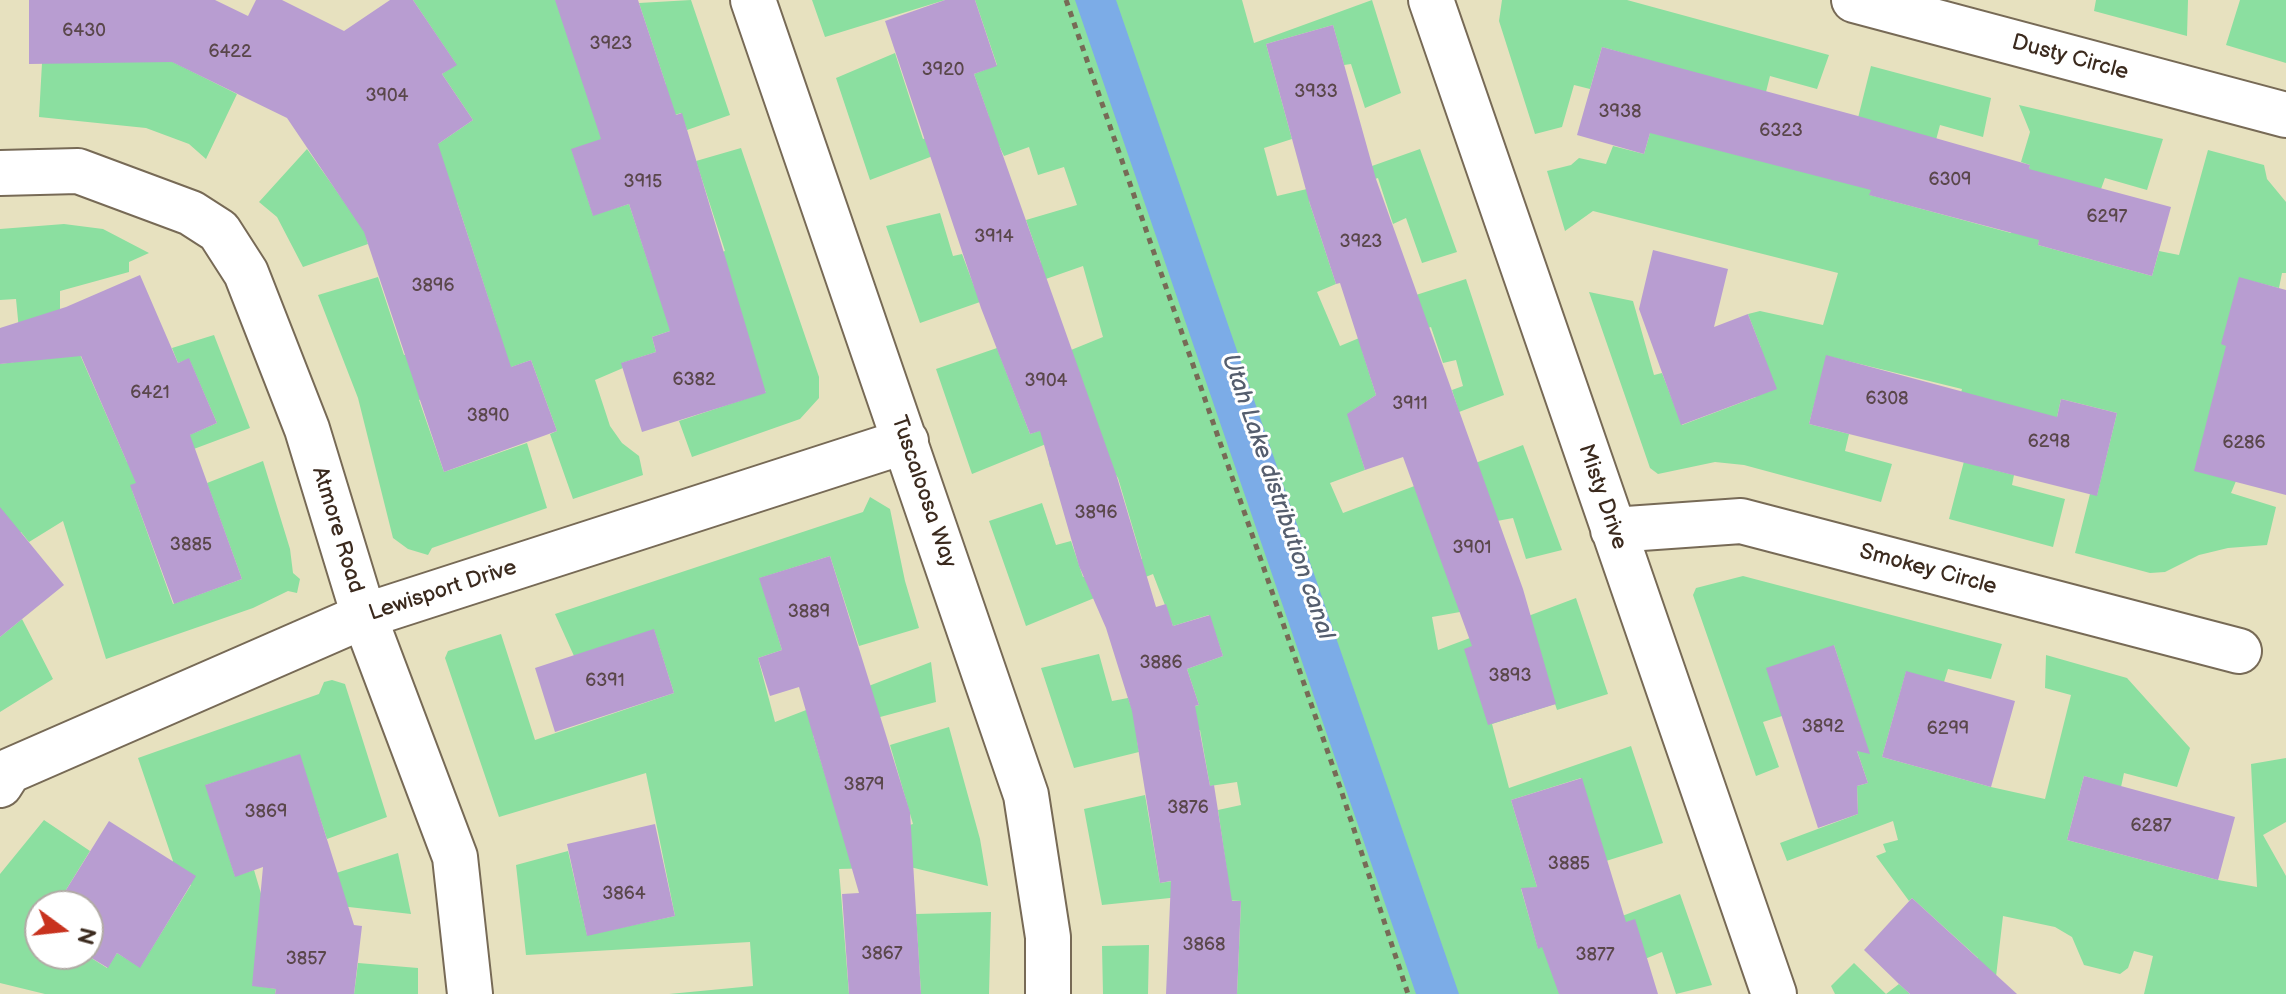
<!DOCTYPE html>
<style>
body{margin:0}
#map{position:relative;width:2286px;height:994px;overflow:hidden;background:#e7e1bf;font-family:"Balsamiq Sans",sans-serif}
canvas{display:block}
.north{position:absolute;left:24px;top:890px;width:80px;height:80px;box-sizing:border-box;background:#fff;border:2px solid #b1aaa5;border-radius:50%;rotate:105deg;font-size:22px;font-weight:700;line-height:32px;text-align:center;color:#3b2a1e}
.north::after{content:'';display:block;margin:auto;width:28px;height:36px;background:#c8321e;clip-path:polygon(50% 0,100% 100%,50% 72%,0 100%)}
</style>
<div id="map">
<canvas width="2286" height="994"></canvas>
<div class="north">N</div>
</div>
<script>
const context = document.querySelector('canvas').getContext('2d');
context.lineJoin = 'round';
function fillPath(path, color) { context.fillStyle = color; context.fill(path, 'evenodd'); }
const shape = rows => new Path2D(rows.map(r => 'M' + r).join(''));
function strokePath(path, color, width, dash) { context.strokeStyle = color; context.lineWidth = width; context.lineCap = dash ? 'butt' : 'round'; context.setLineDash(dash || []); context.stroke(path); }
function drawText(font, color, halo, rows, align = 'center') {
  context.font = font + ' "Balsamiq Sans",sans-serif'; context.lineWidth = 6; context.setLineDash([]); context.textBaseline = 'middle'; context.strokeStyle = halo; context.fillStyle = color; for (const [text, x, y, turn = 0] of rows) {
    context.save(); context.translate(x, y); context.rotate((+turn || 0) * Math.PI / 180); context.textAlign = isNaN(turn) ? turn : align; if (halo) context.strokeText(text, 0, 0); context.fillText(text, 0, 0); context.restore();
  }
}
const green = shape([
 [413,0,555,0,666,85,639,3,691,0,730,115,687,130,681,113,572,150,593,215,629,204,652,274,725,251,696,161,741,148,819,377,819,398,800,419,692,457,679,421,766,392,700,321,652,337,656,352,622,363,623,368,595,380,610,426,622,443,639,456,643,475,573,499,550,434,557,431,531,360,419,400,444,472,527,443,547,508,432,548,428,555,408,549,393,538,358,398,318,295,378,277,404,355,497,325,457,202,365,232,368,244,303,267,277,217,259,202,307,149,357,220,435,146,473,120,442,74,456,64],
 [812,0,945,0,825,37],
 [975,0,1242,0,1254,43,1372,0,1401,93,1365,108,1351,64,1344,65,1333,25,1266,44,1292,139,1264,148,1277,196,1307,189,1420,149,1457,252,1422,263,1406,218,1393,224,1378,178,1309,201,1336,284,1317,292,1340,346,1400,321,1394,302,1466,279,1504,395,1459,412,1452,390,1463,386,1456,360,1443,363,1431,327,1362,350,1376,395,1348,414,1365,470,1330,483,1343,513,1523,445,1562,550,1526,559,1513,518,1497,521,1460,612,1432,617,1438,650,1576,598,1608,694,1557,710,1555,704,1492,724,1509,788,1631,746,1663,843,1606,861,1581,778,1511,800,1537,887,1521,889,1538,948,1680,894,1712,985,1676,994,1662,952,1559,994,1237,994,1241,901,1170,898,1102,905,1084,809,1145,795,1160,883,1227,872,1218,810,1241,805,1237,782,1210,786,1200,730,1137,740,1139,752,1074,768,1041,668,1099,654,1112,701,1128,698,1138,725,1199,705,1187,669,1223,656,1209,615,1173,626,1153,574,1026,626,989,521,1042,503,1056,545,1071,541,1083,577,1142,559,1118,478,1101,453,1050,467,1046,444,972,474,936,369,997,348,1030,434,1092,412,1071,350,1103,337,1083,266,920,323,886,226,940,213,953,256,962,254,974,286,1041,263,1026,220,1077,205,1064,167,1038,175,1029,147,1004,156,993,133,870,180,836,78,895,53,923,139,989,117,974,74,997,65],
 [1502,0,1627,0,1829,55,1817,89,1770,76,1766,92,1842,182,1871,66,1991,98,1983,137,1940,125,1936,140,1888,127,1870,195,2011,233,2030,165,2021,162,2030,132,2019,105,2163,139,2147,190,2105,178,2101,189,2056,177,2038,245,2152,276,2159,251,2179,255,2208,150,2264,165,2267,179,2286,202,2286,273,2282,273,2279,288,2239,278,2286,362,2231,493,2276,507,2267,545,2228,548,2199,555,2165,572,2150,573,2075,553,2090,494,2097,495,2117,413,2061,399,2057,417,1982,467,2014,475,2012,485,2065,499,2053,547,1949,519,1976,415,1957,409,1962,389,1827,356,1809,424,1849,434,1845,451,1892,464,1881,502,1744,465,1715,462,1658,474,1650,468,1589,292,1633,301,1654,375,1662,373,1682,425,1756,397,1741,356,1761,348,1748,314,1760,311,1823,325,1838,273,1593,211,1565,231,1547,171,1571,165,1579,158,1606,164,1613,146,1644,154,1669,66,1602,47,1590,89,1574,85,1562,127,1535,134,1499,21],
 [2096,0,2188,0,2187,36,2094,11],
 [2240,0,2286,0,2286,63,2226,45],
 [159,55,237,94,206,159,189,144,146,128,39,117,42,63],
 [64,224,103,229,149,253,129,262,129,272,60,291,60,309,127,462,217,423,189,359,178,363,172,348,214,335,250,428,159,462,132,490,173,604,242,579,207,483,263,461,290,549,293,573,300,579,297,593,288,591,253,608,106,659,63,521,29,542,21,532,0,549,0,364,22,361,16,299,0,300,0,229],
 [870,497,890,509,905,581,919,628,859,646,830,556,760,578,782,650,758,658,775,722,931,662,936,702,813,735,846,844,913,824,890,745,949,727,980,839,988,886,910,867,839,869,849,994,669,994,753,986,750,942,526,955,516,865,568,851,587,935,675,916,646,773,499,817,445,658,448,651,501,634,535,740,674,693,654,630,574,656,555,614,863,512],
 [1743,576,2002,644,1991,679,1948,669,1944,682,1906,672,1882,757,1991,787,2045,799,2071,695,2045,688,2046,655,2127,678,2190,748,2177,787,2124,773,2121,787,2084,776,2067,840,2218,880,2257,887,2251,764,2286,758,2286,822,2263,835,2286,876,2286,994,2144,994,2153,956,2134,951,2128,968,2120,974,2084,965,2072,937,2055,927,2003,916,1994,994,1946,994,1978,958,1912,898,1909,901,1876,856,1886,852,1883,844,1898,840,1893,821,1787,861,1780,843,1858,814,1857,786,1868,783,1854,742,1864,738,1834,645,1782,716,1763,722,1779,767,1756,776,1693,595,1696,588],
 [22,619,53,679,0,712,0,637],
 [332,680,345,684,387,817,327,839,299,755,206,785,235,876,254,870,262,897,398,853,411,914,331,905,252,985,276,989,275,994,45,994,0,983,0,874,44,820,90,851,56,906,40,906,40,954,85,954,107,968,117,953,140,967,191,885,170,872,173,861,138,758,319,694,324,682],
 [991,912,989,994,921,994,916,914],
 [1149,945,1148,994,1103,994,1102,946],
 [358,963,418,968,418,994,354,994],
 [1854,963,1886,994,1899,984,1910,994,1835,994,1831,986]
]);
const water = shape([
 [1075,0,1116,0,1459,994,1416,994]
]);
const building = shape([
 [29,0,215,0,248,16,256,0,282,0,344,31,390,0,413,0,457,65,442,74,473,120,438,144,511,367,531,360,557,431,444,472,364,232,287,118,172,62,29,64],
 [555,0,638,0,676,115,682,113,766,393,642,432,621,363,656,352,652,337,670,331,629,204,593,216,571,149,601,139],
 [945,0,975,0,997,66,974,74,1117,477,1156,607,1166,604,1173,626,1210,615,1223,656,1187,669,1199,705,1195,706,1210,786,1214,785,1232,901,1241,901,1237,994,1166,994,1171,881,1160,883,1132,711,1106,628,1079,566,1040,431,1030,434,981,308,885,21],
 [1333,25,1376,179,1523,589,1556,704,1488,725,1464,649,1472,646,1403,457,1365,470,1347,414,1376,395,1340,283,1336,284,1309,201,1266,44],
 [1602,47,1858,116,2030,165,2029,169,2171,207,2152,276,2038,245,2039,240,1869,195,1871,190,1650,133,1644,154,1577,135],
 [1653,250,1728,269,1714,327,1748,314,1777,389,1681,425,1639,309],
 [140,275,178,363,189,358,217,423,190,435,242,579,174,604,130,485,136,483,81,356,0,364,0,328,66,307],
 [2239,277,2286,290,2286,495,2194,471,2226,346,2221,344],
 [1826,355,2057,417,2061,399,2117,413,2097,496,1809,424],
 [0,507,64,585,0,637],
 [830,556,910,812,921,994,849,994,842,894,859,893,799,687,770,696,758,658,782,650,759,578],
 [654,629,674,693,555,732,535,668],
 [1834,645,1870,754,1857,751,1868,783,1857,786,1858,814,1818,828,1766,668],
 [1906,671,2015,701,1991,787,1882,757],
 [300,754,354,925,362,926,354,994,275,994,276,989,252,986,263,867,235,877,205,785],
 [2084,776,2235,817,2218,880,2067,840],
 [1582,778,1626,922,1635,919,1658,994,1559,994,1542,947,1538,949,1521,888,1537,887,1511,800],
 [109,821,196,876,140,968,117,953,108,968,85,954,88,954,88,906,56,906],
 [655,824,675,916,587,936,567,844],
 [1912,898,2017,994,1910,994,1899,984,1864,950]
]);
const path = shape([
 [1066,0,1340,787,1408,994]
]);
const minor = shape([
 [753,0,1026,795,1048,937,1048,994],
 [1431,0,1774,994],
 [1854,0,2286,115],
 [0,173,78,171,191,213,219,231,246,273,307,429,364,616,455,857,470,994],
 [1613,530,1741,521,2239,651],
 [0,785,9,771,364,616,906,441]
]);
const numberNames = [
 ["6430",84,31],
 ["3923",611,44],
 ["6422",230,52],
 ["3920",943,70],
 ["3933",1316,92],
 ["3904",387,96],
 ["3938",1620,112],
 ["6323",1781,131],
 ["6309",1950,180],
 ["3915",643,182],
 ["6297",2107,217],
 ["3914",994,237],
 ["3923",1361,242],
 ["3896",433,286],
 ["6382",694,380],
 ["3904",1046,381],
 ["6421",150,393],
 ["6308",1887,399],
 ["3911",1410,404],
 ["3890",488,416],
 ["6298",2049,442],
 ["6286",2244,443],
 ["3896",1096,513],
 ["3885",191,545],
 ["3901",1472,548],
 ["3889",809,612],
 ["3886",1161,663],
 ["3893",1510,676],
 ["6391",605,681],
 ["3892",1823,727],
 ["6299",1948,729],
 ["3879",864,785],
 ["3876",1188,808],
 ["3869",266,812],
 ["6287",2151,826],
 ["3885",1569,864],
 ["3864",624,894],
 ["3868",1204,945],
 ["3867",882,954],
 ["3877",1595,955],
 ["3857",306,959]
];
const streetNames = [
 ["Dusty Circle",2070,58,15],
 ["Tuscaloosa Way",923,492,71],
 ["Misty Drive",1602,497,71],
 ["Atmore Road",337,530,73],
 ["Smokey Circle",1928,570,15],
 ["Lewisport Drive",443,591,-18]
];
const waterNames = [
 ["Utah Lake distribution canal",1277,497,71]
];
fillPath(green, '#8bdfa0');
fillPath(water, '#7cace7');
fillPath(building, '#b89dd1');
strokePath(minor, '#776a56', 48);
strokePath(path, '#776a56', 5, [6, 6]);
strokePath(minor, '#fff', 44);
drawText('18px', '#5a474b', null, numberNames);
drawText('22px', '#3b2a1e', '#fff', streetNames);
drawText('italic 24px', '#555e6e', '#fff', waterNames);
</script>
